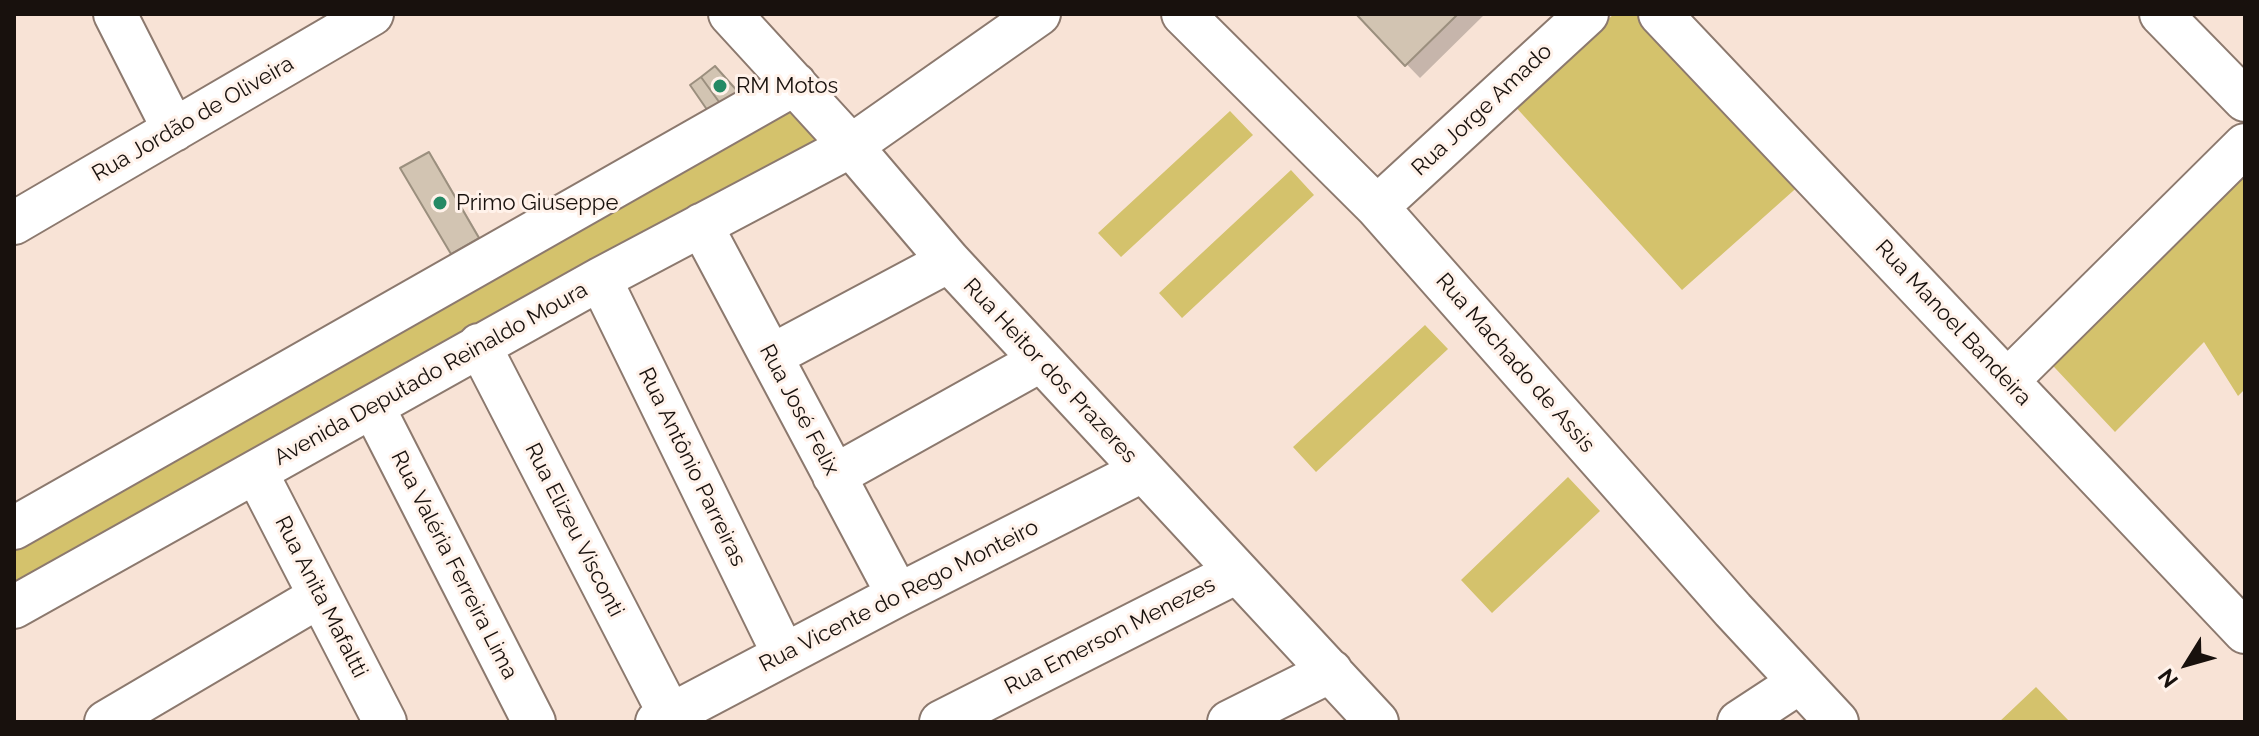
<!DOCTYPE html>
<meta charset="utf-8">
<style>
body{margin:0}
#map{position:relative;width:2259px;height:736px;overflow:hidden;background:#f8e3d6;font-family:Raleway,sans-serif}
canvas{display:block}
.frame{position:absolute;inset:0;border:16px solid #18110d;pointer-events:none}
.north{position:absolute;left:2147px;top:624px;width:80px;height:80px;-webkit-text-stroke:6px #fff2ea;paint-order:stroke;rotate:233deg;font-size:22px;font-weight:700;line-height:32px;text-align:center;color:#18110d}
.north::after{content:'';display:block;margin:auto;width:28px;height:36px;background:#18110d;clip-path:polygon(50% 0,100% 100%,50% 72%,0 100%)}
</style>
<div id="map">
<canvas width="2259" height="736"></canvas>
<div class="frame"></div>
<div class="north">N</div>
</div>
<script>
const context = document.querySelector('canvas').getContext('2d');
context.lineJoin = 'round';
function fillPath(path, color) { context.fillStyle = color; context.fill(path, 'evenodd'); }
const shape = rows => new Path2D(rows.map(r => 'M' + r).join(''));
function strokePath(path, color, width, dash) { context.strokeStyle = color; context.lineWidth = width; context.lineCap = dash ? 'butt' : 'round'; context.setLineDash(dash || []); context.stroke(path); }
function drawText(font, color, halo, rows, align = 'center') {
  context.font = font + ' Raleway,sans-serif'; context.lineWidth = 6; context.setLineDash([]); context.textBaseline = 'middle'; context.strokeStyle = halo; context.fillStyle = color; for (const [text, x, y, turn = 0] of rows) {
    context.save(); context.translate(x, y); context.rotate((+turn || 0) * Math.PI / 180); context.textAlign = isNaN(turn) ? turn : align; if (halo) context.strokeText(text, 0, 0); context.fillText(text, 0, 0); context.restore();
  }
}
const green = shape([
 [1614,14,1649,14,1802,183,1682,290,1513,104],
 [795,84,851,146,14,607,14,528],
 [1230,111,1253,135,1121,257,1098,233],
 [2245,145,2245,389,2238,396,2204,342,2115,432,2041,353],
 [1291,170,1314,195,1182,318,1159,293],
 [1425,325,1448,349,1316,472,1293,447],
 [1568,477,1600,511,1492,613,1461,580],
 [2036,687,2070,722,1999,722]
]);
const shadow = shape([
 [1358,14,1485,14,1420,78],
 [428,154,436,162,485,246,460,261,453,253]
]);
const building = shape([
 [1356,14,1458,14,1405,66,1356,14],
 [715,66,740,94,722,106,701,77,715,66],
 [701,77,722,106,710,114,690,85,701,77],
 [429,152,479,238,451,254,400,168,429,152]
]);
const minor = shape([
 [115,14,174,130],
 [730,14,851,146,949,261,1377,722],
 [1183,14,1377,207,1733,610,1837,722],
 [1660,14,2245,632],
 [2161,14,2245,100],
 [1377,207,1587,14],
 [14,223,372,14],
 [701,225,898,595],
 [600,279,784,655],
 [479,345,670,715],
 [771,356,949,261],
 [2008,380,2245,145],
 [373,407,534,722],
 [256,472,385,722],
 [834,476,1040,361],
 [14,528,795,84],
 [14,607,600,279,851,146,1039,14],
 [106,722,320,596],
 [657,722,898,595,1142,471],
 [941,722,1237,572],
 [1229,722,1331,671],
 [1739,722,1800,682]
]);
const markers = [
 [720,86,8,"#258a65"],
 [440,203,8,"#258a65"]
];
const poiNames = [
 ["RM Motos",736,86],
 ["Primo Giuseppe",456,203]
];
const streetNames = [
 ["Rua Jorge Amado",1482,110,-43],
 ["Rua Jordão de Oliveira",193,119,-30],
 ["Rua Manoel Bandeira",1953,323,47],
 ["Rua Machado de Assis",1515,363,49],
 ["Rua Heitor dos Prazeres",1050,371,47],
 ["Avenida Deputado Reinaldo Moura",431,374,-29],
 ["Rua José Felix",799,410,62],
 ["Rua Antônio Parreiras",692,467,64],
 ["Rua Elizeu Visconti",574,530,63],
 ["Rua Valéria Ferreira Lima",454,565,63],
 ["Rua Vicente do Rego Monteiro",899,596,-27],
 ["Rua Anita Mafaltti",321,597,63],
 ["Rua Emerson Menezes",1110,636,-27]
];
fillPath(green, '#d4c26c');
fillPath(shadow, '#0003');
fillPath(building, '#d2c4b2');
strokePath(building, '#9b8f7e', 2);
strokePath(minor, '#8c796e', 46);
strokePath(minor, '#fff', 42);
for (const [x, y, r, color] of markers) { const dot = new Path2D(); dot.arc(x, y, r, 0, 2 * Math.PI); context.fillStyle = color; context.fill(dot); strokePath(dot, '#fff2ea', 3); }
drawText('22px', '#18110d', '#fff2ea', poiNames, 'left');
drawText('22px', '#18110d', '#fff2ea', streetNames);
</script>
